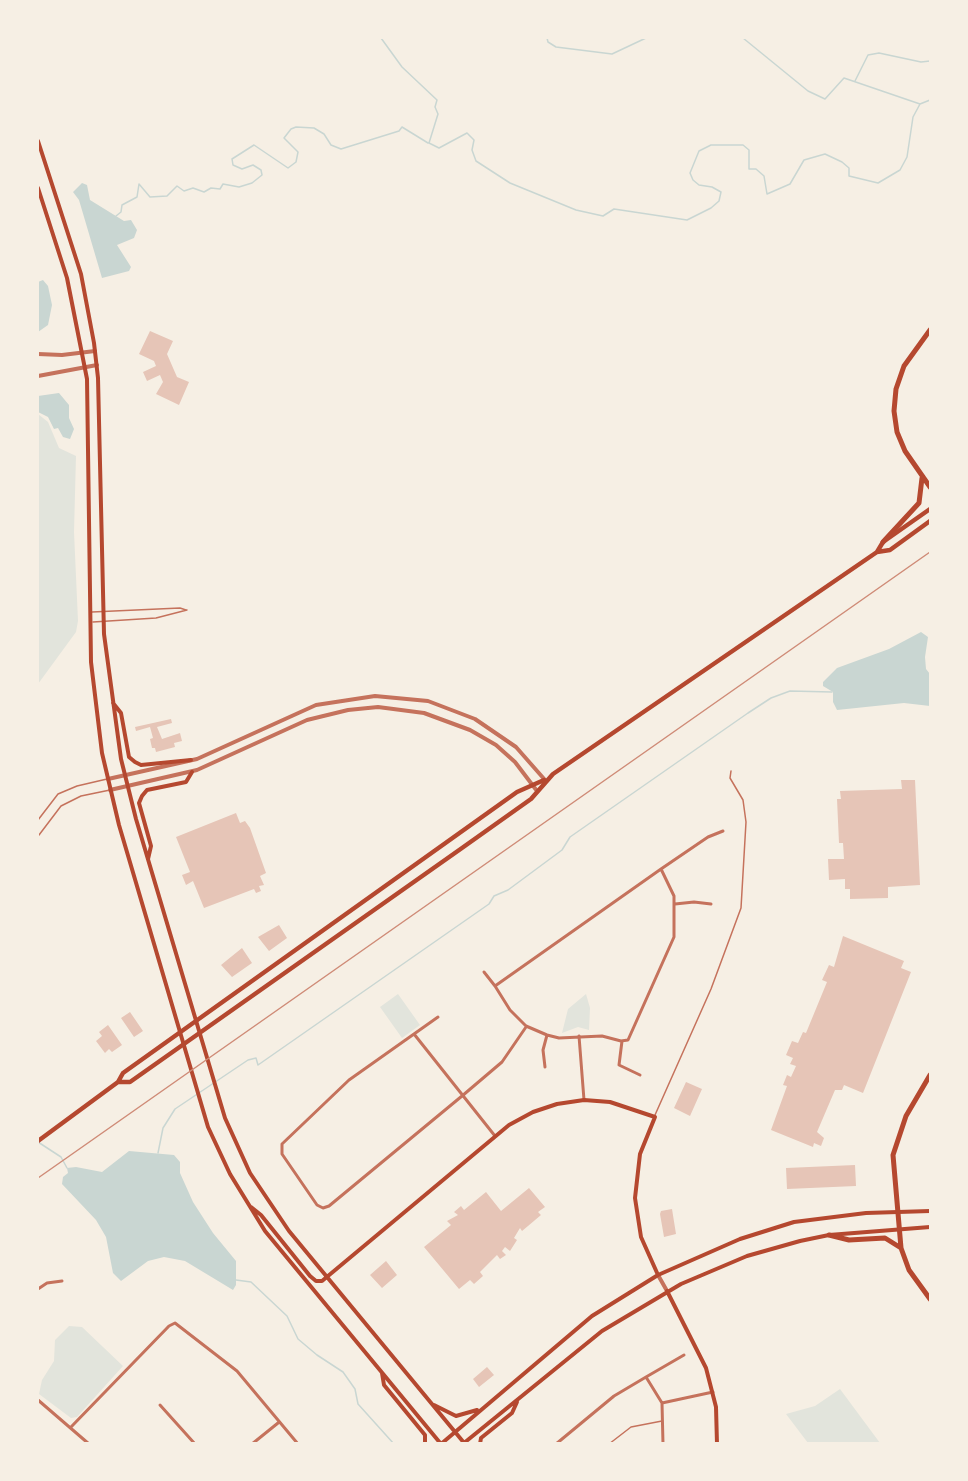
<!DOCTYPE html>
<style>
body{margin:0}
#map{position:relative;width:968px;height:1481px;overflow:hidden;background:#f6efe4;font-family:Jost,sans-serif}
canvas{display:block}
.frame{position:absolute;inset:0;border:39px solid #f6efe4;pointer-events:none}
</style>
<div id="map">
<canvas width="968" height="1481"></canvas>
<div class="frame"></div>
</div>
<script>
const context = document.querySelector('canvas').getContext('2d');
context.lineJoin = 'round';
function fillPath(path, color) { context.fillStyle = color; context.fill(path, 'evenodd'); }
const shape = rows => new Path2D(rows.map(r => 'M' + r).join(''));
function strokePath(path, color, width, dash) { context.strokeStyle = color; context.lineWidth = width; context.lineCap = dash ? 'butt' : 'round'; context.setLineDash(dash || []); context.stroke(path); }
const green = shape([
 [38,414,48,422,59,448,76,456,74,532,78,621,76,632,38,684],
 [398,994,420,1025,402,1038,380,1007],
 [586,994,590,1008,589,1030,578,1027,562,1033,568,1009],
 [69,1326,82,1327,123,1366,77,1417,71,1418,39,1394,42,1380,54,1361,55,1340],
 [840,1389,880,1443,808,1443,786,1414,815,1406]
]);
const water = shape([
 [82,183,87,185,90,200,124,221,131,220,137,230,134,238,117,245,131,267,129,271,102,278,79,200,73,192],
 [43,280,48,286,52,305,48,325,38,332,38,282],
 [59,393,69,405,69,418,74,429,70,439,63,437,58,428,54,429,48,417,38,412,38,396],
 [921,632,928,637,925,657,926,669,930,674,930,706,904,703,837,710,833,702,833,692,823,686,823,682,837,668,889,649],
 [129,1151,174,1155,180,1162,180,1173,193,1202,213,1233,236,1261,236,1285,233,1290,185,1261,164,1257,148,1261,121,1281,113,1273,106,1237,96,1220,62,1184,63,1177,68,1173,67,1168,76,1167,102,1172]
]);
const stream = shape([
 [381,38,402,67,437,100,435,107,438,114,429,143,439,148,467,133,474,140,472,150,476,161,510,183,576,210,603,216,614,209,687,220,711,208,719,201,721,192,712,187,699,185,693,180,690,173,699,151,711,145,743,145,749,150,749,169,756,169,764,176,767,194,790,184,804,160,825,154,842,162,849,168,849,176,878,183,900,170,907,157,913,117,920,104,930,100],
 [547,38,548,42,556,47,612,54,646,38],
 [743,38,808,91,825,99,844,78,920,104],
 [855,81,868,55,879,53,921,62,930,61],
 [116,216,121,212,122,205,137,197,139,184,150,197,167,196,177,186,184,191,193,188,204,192,211,188,220,189,223,184,239,187,252,183,262,175,261,170,253,165,242,169,233,165,232,159,254,145,288,168,296,162,298,152,284,138,291,129,296,127,314,128,324,134,331,145,341,149,399,131,402,127,428,143],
 [38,1142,61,1157,67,1168],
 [158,1153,163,1128,175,1109,248,1060,256,1058,258,1065,489,904,494,896,508,890,562,850,570,837,748,713,771,698,790,691,832,692],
 [236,1280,251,1282,287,1316,298,1339,317,1355,343,1372,355,1389,358,1404,394,1444]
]);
const building = shape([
 [150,331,173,341,167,354,177,377,189,382,179,405,156,394,163,382,160,375,147,381,143,372,156,366,154,361,139,354],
 [171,719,172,723,157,727,162,739,180,733,182,741,174,743,175,747,156,752,155,748,152,748,150,739,153,738,150,727,136,731,135,727],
 [901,780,915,780,920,885,888,887,888,898,850,899,850,889,845,889,845,879,829,880,828,859,844,859,843,843,839,843,837,799,841,799,840,791,902,789],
 [236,813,240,823,245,821,250,828,266,873,260,876,264,885,259,886,261,891,256,893,254,889,204,908,193,881,186,885,182,875,190,872,176,837],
 [279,925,287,938,269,951,258,937],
 [843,936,904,961,901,968,911,972,863,1093,844,1085,842,1090,835,1090,817,1132,824,1138,821,1146,814,1143,813,1147,771,1130,787,1086,783,1085,787,1075,791,1077,796,1066,790,1064,793,1058,786,1055,792,1041,798,1043,803,1032,806,1033,827,982,822,980,829,965,834,967],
 [242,948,252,963,232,977,221,965],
 [130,1012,143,1031,134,1037,121,1018],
 [108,1025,122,1045,112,1052,109,1049,105,1053,96,1041,102,1036,99,1032],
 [686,1082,702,1089,690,1116,674,1108],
 [855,1165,856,1186,787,1189,786,1168],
 [529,1188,545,1207,538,1212,541,1215,528,1226,522,1231,520,1228,514,1238,517,1240,510,1251,505,1247,502,1251,506,1255,500,1259,497,1255,480,1272,483,1276,474,1284,470,1280,459,1289,424,1247,451,1225,447,1221,458,1215,454,1212,461,1206,464,1210,486,1192,501,1211],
 [672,1209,676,1234,664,1237,660,1214,661,1211],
 [386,1261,397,1275,382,1288,370,1275],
 [487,1367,494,1375,479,1387,473,1379]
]);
const service = shape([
 [92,612,180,608,186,610],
 [93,622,156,618,187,610],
 [38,820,58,794,77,786,107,779],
 [39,835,61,806,81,796,110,790],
 [655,1115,711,989,741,908,746,822,743,800,730,778,731,771],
 [609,1444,631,1427,662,1421]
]);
const minor = shape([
 [661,869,674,896,674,937,628,1040,621,1041,602,1036,559,1038,547,1035,526,1026,510,1010,495,986,661,869,708,837,723,831],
 [675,904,694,902,711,904],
 [484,972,495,986],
 [438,1017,349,1080,282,1144,282,1154,317,1205,323,1208,329,1206,462,1096,502,1062,526,1027],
 [414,1034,495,1136],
 [579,1036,584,1100],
 [622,1041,619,1065,640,1075],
 [545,1067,543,1050,547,1035],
 [38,1289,47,1283,62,1281],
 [646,1377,684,1355],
 [38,1400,89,1444],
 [662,1403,713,1392],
 [160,1405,195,1444],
 [71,1427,169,1326,175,1323,237,1371,298,1444],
 [252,1444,278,1423],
 [556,1444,614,1396,646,1377,662,1403,663,1444]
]);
const tertiary = shape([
 [38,354,62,355,95,351],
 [38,376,97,365],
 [108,779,197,759,316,705,375,696,428,701,475,719,516,747,545,780],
 [110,790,197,770,307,720,348,710,378,707,424,713,470,730,496,745,515,762,537,791],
 [658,1275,667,1291]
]);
const secondary = shape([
 [38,141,81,274,94,343,98,378,104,634,121,759,136,819,225,1118,250,1173,289,1231,465,1444],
 [38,188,67,278,87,379,91,662,102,753,119,825,208,1127,230,1174,265,1231,441,1444],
 [113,703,121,713,129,757,135,762,141,765,191,760],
 [148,859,151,846,139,803,142,796,147,790,186,782,192,772],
 [251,1207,261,1215,310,1276,316,1281,322,1281,509,1125,533,1112,557,1104,584,1100,610,1102,655,1117,640,1154,635,1198,641,1237,658,1275],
 [667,1291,706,1368,716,1407,717,1444],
 [382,1373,384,1385,425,1435,425,1444],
 [434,1405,456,1416,477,1410],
 [464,1443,602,1331,681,1284,747,1256,800,1241,829,1235,930,1227],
 [441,1444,592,1316,658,1275,740,1239,794,1222,866,1213,930,1211],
 [480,1444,481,1438,512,1413,517,1402]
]);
const primary = shape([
 [877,552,890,550,930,521],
 [118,1082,130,1082,462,848,531,799,553,774,877,552,883,542,930,509],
 [38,1141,118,1082,123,1073,517,792,544,780]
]);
const motorway = shape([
 [930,330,904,366,896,389,894,411,897,432,905,451,930,487],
 [883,542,919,503,922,478],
 [930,1075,906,1116,893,1155,901,1248,909,1270,930,1299],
 [829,1235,849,1240,885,1238,901,1248]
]);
const rail = shape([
 [38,1178,930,552]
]);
fillPath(green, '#e2e4dc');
fillPath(water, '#c9d6d2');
strokePath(stream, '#c9d6d2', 1.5);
fillPath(building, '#e6c5b7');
strokePath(service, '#c5725c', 1.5);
strokePath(minor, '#c5725c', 3);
strokePath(tertiary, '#c5725c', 4);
strokePath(secondary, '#b5482f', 4);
strokePath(primary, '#b5482f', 4.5);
strokePath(motorway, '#b5482f', 5);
strokePath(rail, '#cf8b77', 1.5);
</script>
